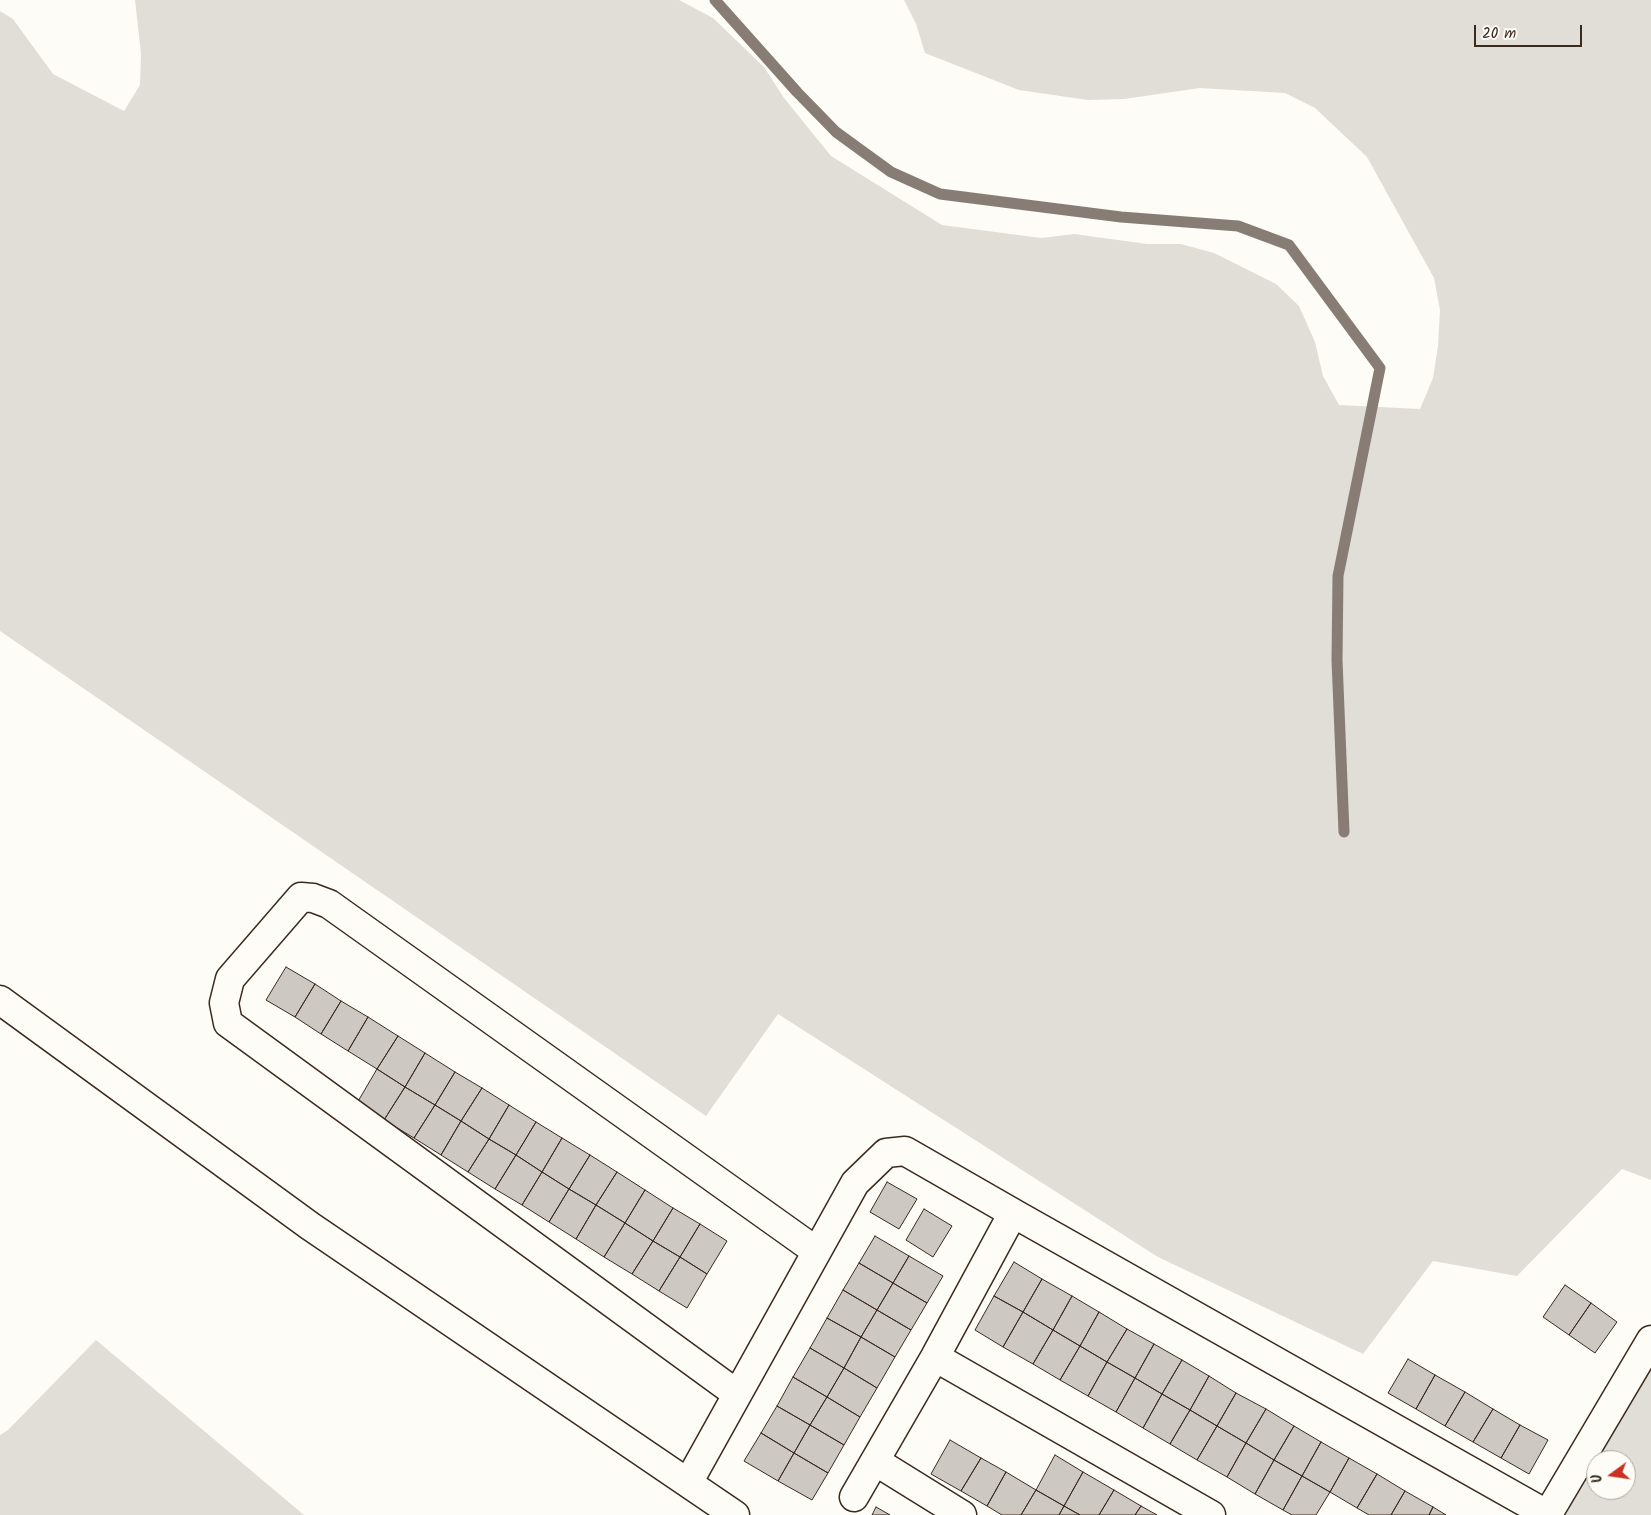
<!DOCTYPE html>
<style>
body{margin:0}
#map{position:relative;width:1651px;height:1515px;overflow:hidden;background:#fdfcf7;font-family:Kalam,sans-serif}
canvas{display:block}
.north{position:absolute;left:1586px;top:1450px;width:50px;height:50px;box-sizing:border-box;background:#fdfcf7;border:1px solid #afa8a0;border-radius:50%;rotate:256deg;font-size:14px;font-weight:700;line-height:20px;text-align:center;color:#3b2a1e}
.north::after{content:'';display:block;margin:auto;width:18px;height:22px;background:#c8321e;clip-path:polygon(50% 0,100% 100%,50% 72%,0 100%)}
.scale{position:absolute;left:1474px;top:25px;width:108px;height:22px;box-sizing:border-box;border:2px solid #3b2a1e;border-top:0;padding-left:6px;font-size:15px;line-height:18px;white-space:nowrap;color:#3b2a1e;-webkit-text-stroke:4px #fdfcf7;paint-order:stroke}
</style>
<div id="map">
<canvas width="1651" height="1515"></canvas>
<div class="north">U</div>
<div class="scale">20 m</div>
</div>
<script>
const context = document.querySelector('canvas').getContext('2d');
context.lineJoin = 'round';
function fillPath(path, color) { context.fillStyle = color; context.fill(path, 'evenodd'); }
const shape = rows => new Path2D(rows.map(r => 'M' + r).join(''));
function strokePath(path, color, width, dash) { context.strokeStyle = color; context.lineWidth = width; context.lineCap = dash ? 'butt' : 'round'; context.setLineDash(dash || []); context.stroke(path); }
const green = shape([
 [135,0,679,0,713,18,764,67,784,98,831,156,942,225,1041,238,1074,234,1147,244,1181,244,1214,253,1276,284,1299,306,1315,342,1323,376,1339,405,1420,409,1433,378,1438,346,1440,310,1434,278,1367,157,1315,108,1285,93,1200,88,1124,99,1088,100,1019,90,925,53,916,24,904,0,1651,0,1651,1180,1622,1169,1517,1276,1433,1261,1363,1354,1158,1257,778,1014,706,1116,0,631,0,11,13,19,53,74,124,111,140,85,141,54],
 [96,1340,304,1515,0,1515,0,1435,8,1430],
 [1651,1348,1651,1515,1560,1515],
 [1596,1460,1626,1460,1626,1490,1596,1490]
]);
const stream = shape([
 [715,0,797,92,836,132,891,172,940,194,1121,217,1238,226,1289,245,1380,368,1338,576,1337,660,1344,832]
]);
const building = shape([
 [286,967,315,984,295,1017,266,1000,286,967],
 [315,984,341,1001,321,1034,295,1017,315,984],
 [341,1001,368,1017,348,1051,321,1034,341,1001],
 [368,1017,398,1036,377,1069,348,1051,368,1017],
 [398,1036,425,1053,405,1087,377,1069,398,1036],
 [425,1053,455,1072,435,1105,405,1087,425,1053],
 [377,1069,405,1087,384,1120,357,1103,377,1069],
 [455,1072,482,1088,461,1121,435,1105,455,1072],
 [405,1087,435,1105,414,1138,384,1120,405,1087],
 [482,1088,509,1105,489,1139,461,1121,482,1088],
 [435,1105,461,1121,441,1155,414,1138,435,1105],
 [509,1105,536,1122,516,1155,489,1139,509,1105],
 [461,1121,489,1139,468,1172,441,1155,461,1121],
 [536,1122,562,1138,542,1172,516,1155,536,1122],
 [562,1138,590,1155,569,1189,542,1172,562,1138],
 [489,1139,516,1155,495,1189,468,1172,489,1139],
 [516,1155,542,1172,522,1205,495,1189,516,1155],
 [590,1155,617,1172,596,1205,569,1189,590,1155],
 [542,1172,569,1189,549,1222,522,1205,542,1172],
 [617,1172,645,1190,625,1223,596,1205,617,1172],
 [887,1182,917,1199,899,1229,870,1212,887,1182],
 [569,1189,596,1205,576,1239,549,1222,569,1189],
 [645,1190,673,1208,653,1241,625,1223,645,1190],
 [596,1205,625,1223,604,1257,576,1239,596,1205],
 [673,1208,700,1224,680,1257,653,1241,673,1208],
 [924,1209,952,1226,933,1257,906,1240,924,1209],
 [625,1223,653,1241,632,1274,604,1257,625,1223],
 [700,1224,727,1241,707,1274,680,1257,700,1224],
 [875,1236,909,1256,893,1283,859,1263,875,1236],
 [653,1241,680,1257,659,1291,632,1274,653,1241],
 [909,1256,943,1276,927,1303,893,1283,909,1256],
 [680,1257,707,1274,687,1308,659,1291,680,1257],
 [1014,1262,1042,1279,1023,1312,994,1296,1014,1262],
 [859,1263,893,1283,877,1310,843,1290,859,1263],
 [1042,1279,1072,1296,1053,1330,1023,1312,1042,1279],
 [893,1283,927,1303,911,1330,877,1310,893,1283],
 [1565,1285,1591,1303,1569,1335,1543,1317,1565,1285],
 [843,1290,877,1310,861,1337,827,1318,843,1290],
 [994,1296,1023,1312,1003,1347,975,1330,994,1296],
 [1072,1296,1099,1312,1080,1346,1053,1330,1072,1296],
 [1591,1303,1617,1322,1595,1353,1569,1335,1591,1303],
 [877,1310,911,1330,895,1357,861,1337,877,1310],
 [1023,1312,1053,1330,1033,1364,1003,1347,1023,1312],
 [1099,1312,1127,1329,1107,1362,1080,1346,1099,1312],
 [827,1318,861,1337,844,1368,810,1348,827,1318],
 [1127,1329,1154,1344,1135,1378,1107,1362,1127,1329],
 [1053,1330,1080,1346,1060,1380,1033,1364,1053,1330],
 [861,1337,895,1357,877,1388,844,1368,861,1337],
 [1154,1344,1182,1360,1162,1394,1135,1378,1154,1344],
 [1080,1346,1107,1362,1088,1396,1060,1380,1080,1346],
 [810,1348,844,1368,827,1397,793,1377,810,1348],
 [1408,1359,1435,1375,1416,1409,1388,1393,1408,1359],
 [1182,1360,1209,1376,1190,1410,1162,1394,1182,1360],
 [1107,1362,1135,1378,1116,1412,1088,1396,1107,1362],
 [844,1368,877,1388,860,1417,827,1397,844,1368],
 [1435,1375,1465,1392,1445,1426,1416,1409,1435,1375],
 [1209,1376,1236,1393,1217,1426,1190,1410,1209,1376],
 [793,1377,827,1397,810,1425,777,1406,793,1377],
 [1135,1378,1162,1394,1143,1428,1116,1412,1135,1378],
 [1465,1392,1493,1409,1473,1442,1445,1426,1465,1392],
 [1236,1393,1266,1409,1246,1443,1217,1426,1236,1393],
 [1162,1394,1190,1410,1170,1444,1143,1428,1162,1394],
 [827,1397,860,1417,844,1445,810,1425,827,1397],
 [777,1406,810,1425,794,1453,761,1433,777,1406],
 [1266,1409,1294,1426,1274,1460,1246,1443,1266,1409],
 [1493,1409,1520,1425,1501,1458,1473,1442,1493,1409],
 [1190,1410,1217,1426,1197,1460,1170,1444,1190,1410],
 [810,1425,844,1445,828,1473,794,1453,810,1425],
 [1520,1425,1548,1440,1529,1474,1501,1458,1520,1425],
 [1217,1426,1246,1443,1227,1477,1197,1460,1217,1426],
 [1294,1426,1321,1442,1302,1476,1274,1460,1294,1426],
 [761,1433,794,1453,778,1481,744,1461,761,1433],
 [950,1440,981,1458,961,1491,931,1474,950,1440],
 [1321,1442,1349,1458,1330,1492,1302,1476,1321,1442],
 [1246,1443,1274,1460,1255,1494,1227,1477,1246,1443],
 [794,1453,828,1473,812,1500,778,1481,794,1453],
 [1055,1455,1083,1472,1064,1506,1036,1490,1055,1455],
 [981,1458,1006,1472,987,1506,961,1491,981,1458],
 [1349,1458,1377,1474,1357,1508,1330,1492,1349,1458],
 [1274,1460,1302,1476,1283,1510,1255,1494,1274,1460],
 [1006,1472,1036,1490,1021,1515,1002,1515,987,1506,1006,1472],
 [1083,1472,1114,1490,1099,1515,1080,1515,1064,1506,1083,1472],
 [1377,1474,1405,1491,1391,1515,1369,1515,1357,1508,1377,1474],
 [1302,1476,1330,1492,1316,1515,1292,1515,1283,1510,1302,1476],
 [1036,1490,1064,1506,1059,1515,1021,1515,1036,1490],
 [1114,1490,1141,1506,1135,1515,1099,1515,1114,1490],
 [1405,1491,1433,1507,1429,1515,1391,1515,1405,1491],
 [1064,1506,1080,1515,1059,1515,1064,1506],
 [1141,1506,1157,1515,1135,1515,1141,1506],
 [876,1507,890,1515,872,1515,876,1507],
 [1433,1507,1446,1515,1429,1515,1433,1507]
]);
const minor = shape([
 [0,1000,310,1226,735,1515],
 [935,1357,1211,1515],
 [737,1394,228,1023,224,1003,230,979,301,897,313,898,329,904,816,1251],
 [875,1461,962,1515],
 [688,1483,855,1183,886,1153,905,1151,1013,1213],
 [854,1497,935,1357,1013,1213,1548,1515],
 [1548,1514,1651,1340]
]);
fillPath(green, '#e1ded7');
strokePath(stream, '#887d74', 11);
fillPath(building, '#cdc8c2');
strokePath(building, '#3b2a1e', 1);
strokePath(minor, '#3b2a1e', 31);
strokePath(minor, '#fdfcf7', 28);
</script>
